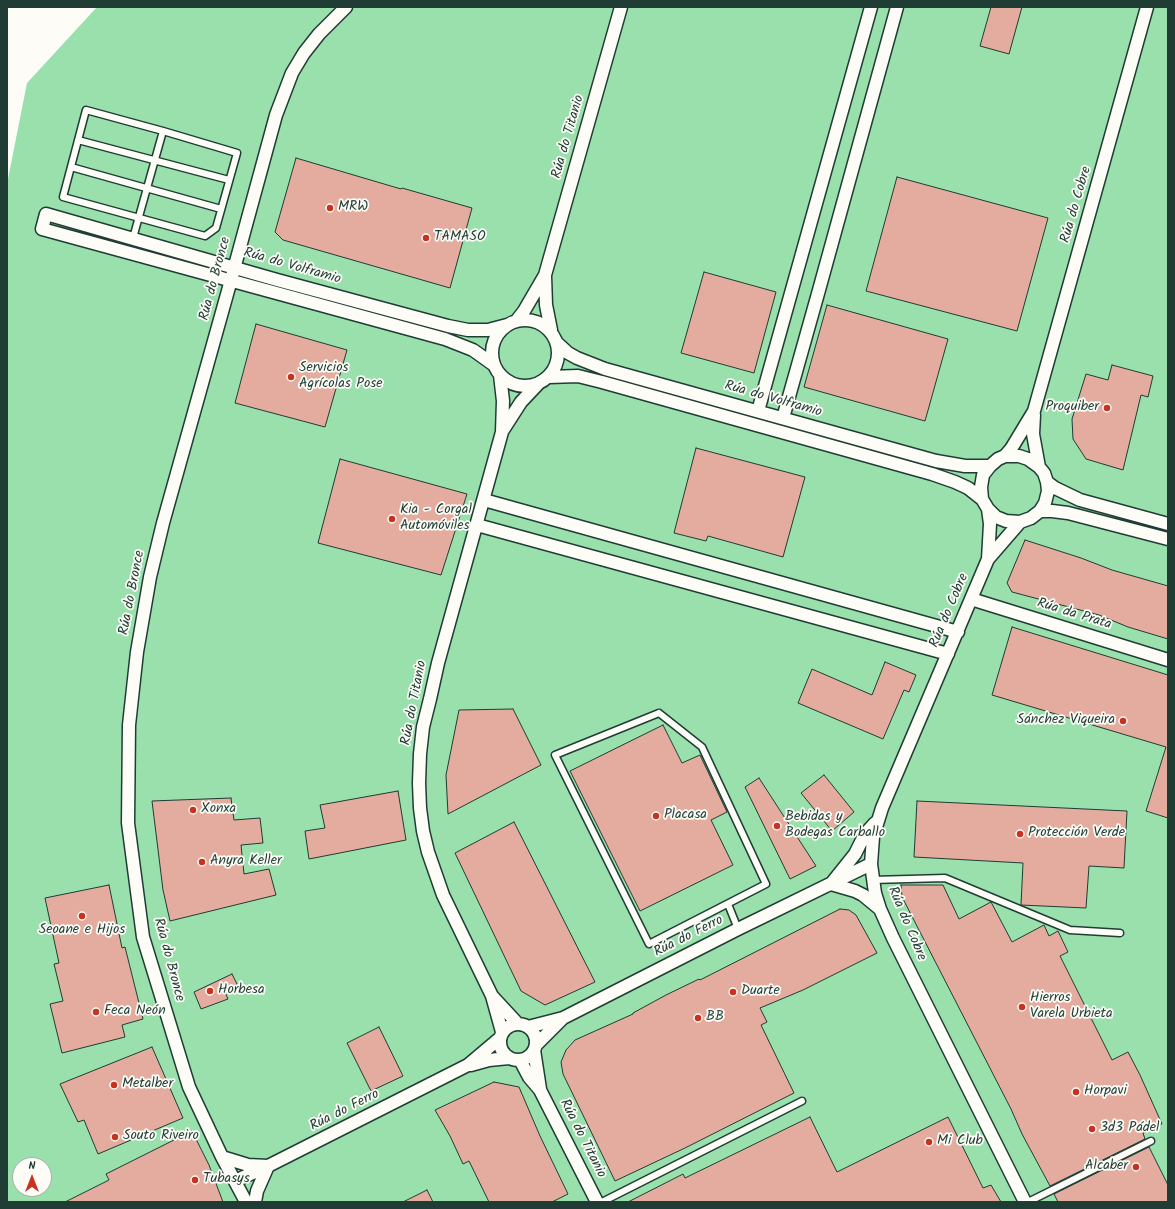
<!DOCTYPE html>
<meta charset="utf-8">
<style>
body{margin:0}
#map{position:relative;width:1175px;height:1209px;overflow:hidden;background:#fdfcf7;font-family:Kalam,sans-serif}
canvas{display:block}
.frame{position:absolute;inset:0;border:8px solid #1f3d34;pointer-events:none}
.north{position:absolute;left:12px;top:1157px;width:40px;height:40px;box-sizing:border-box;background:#fdfcf7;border:1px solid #a4b0a9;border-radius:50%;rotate:0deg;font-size:11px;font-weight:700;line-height:16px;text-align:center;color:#1f3d34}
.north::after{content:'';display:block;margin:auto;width:14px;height:18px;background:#c8321e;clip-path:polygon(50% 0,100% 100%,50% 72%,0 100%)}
</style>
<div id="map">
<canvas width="1175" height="1209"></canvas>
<div class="frame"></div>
<div class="north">N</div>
</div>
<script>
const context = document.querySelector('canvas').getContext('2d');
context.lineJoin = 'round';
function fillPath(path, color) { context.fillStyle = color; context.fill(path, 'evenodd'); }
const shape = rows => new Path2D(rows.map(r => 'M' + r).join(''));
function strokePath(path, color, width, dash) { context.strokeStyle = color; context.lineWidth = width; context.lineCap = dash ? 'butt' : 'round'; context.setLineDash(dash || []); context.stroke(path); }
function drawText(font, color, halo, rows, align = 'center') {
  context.font = font + ' Kalam,sans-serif'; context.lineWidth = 3.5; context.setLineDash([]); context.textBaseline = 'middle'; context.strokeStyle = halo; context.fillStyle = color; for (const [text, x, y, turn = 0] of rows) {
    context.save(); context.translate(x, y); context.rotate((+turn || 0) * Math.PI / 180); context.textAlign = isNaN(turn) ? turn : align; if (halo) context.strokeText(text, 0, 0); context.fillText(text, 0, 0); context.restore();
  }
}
const green = shape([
 [97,7,1168,7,1168,1202,7,1202,7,184,27,83],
 [20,1165,44,1165,44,1189,20,1189]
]);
const building = shape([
 [991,7,1022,7,1009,54,980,46,991,7],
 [296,158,401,189,402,188,472,208,450,288,283,240,275,232,296,158],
 [897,177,1048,218,1017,331,866,291,897,177],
 [704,272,776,292,754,373,681,353,704,272],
 [827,305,948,339,925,421,804,387,827,305],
 [256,324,347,350,325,427,235,403,256,324],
 [1112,365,1153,376,1148,397,1141,395,1123,470,1086,459,1073,439,1072,419,1086,374,1108,380,1112,365],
 [696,448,805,477,783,557,708,536,706,541,674,533,696,448],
 [340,459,467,494,441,575,318,543,340,459],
 [1025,540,1081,558,1112,570,1168,586,1168,639,1128,627,1099,615,1012,592,1007,583,1025,540],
 [1012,627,1168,675,1168,818,1146,811,1166,747,992,695,1012,627],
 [885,662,916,675,909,692,904,690,883,739,798,703,812,669,872,695,885,662],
 [513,709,541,765,448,814,446,775,459,710,513,709],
 [663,725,682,763,700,755,727,812,711,820,733,865,640,911,570,771,663,725],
 [824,775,854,812,832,831,801,793,824,775],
 [759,778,816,866,790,879,745,787,759,778],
 [398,791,406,840,309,859,305,831,325,828,320,805,398,791],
 [231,798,234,820,260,818,263,843,241,845,244,874,269,869,276,895,170,921,163,890,152,801,231,798],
 [917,801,1127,811,1124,868,1089,866,1086,908,1021,905,1023,863,914,857,917,801],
 [514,822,595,982,545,1005,521,991,455,853,514,822],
 [109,885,122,948,125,947,143,1019,122,1025,125,1037,62,1053,50,1004,63,1001,54,964,59,963,45,898,109,885],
 [901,885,943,885,959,919,991,902,1012,942,1044,925,1049,936,1058,931,1068,952,1060,956,1112,1060,1128,1052,1140,1075,1162,1124,1143,1133,1145,1139,1050,1186,1022,1134,1011,1109,902,897,901,885],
 [840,909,849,910,856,915,877,953,803,990,760,1008,767,1022,761,1025,794,1093,685,1148,615,1181,563,1074,561,1062,566,1050,575,1040,633,1014,633,1013,666,995,699,979,700,980,840,909],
 [232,974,237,984,224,990,228,999,201,1009,194,992,232,974],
 [379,1027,403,1076,371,1091,347,1043,379,1027],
 [152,1047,183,1118,98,1154,84,1120,78,1122,60,1084,152,1047],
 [494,1082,519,1087,540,1136,568,1194,552,1202,489,1202,469,1161,463,1164,450,1136,435,1110,494,1082],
 [810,1117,837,1172,948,1117,983,1188,991,1185,1001,1202,628,1202,683,1174,685,1178,810,1117],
 [192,1131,209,1165,223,1202,65,1202,109,1180,106,1174,192,1131],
 [1149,1147,1168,1185,1168,1202,1058,1202,1054,1194,1149,1147],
 [427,1190,433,1202,403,1202,427,1190]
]);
const lane = shape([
 [86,110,163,131,237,153,216,228,205,236,63,197,86,110],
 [78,140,229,180],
 [71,167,221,209],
 [133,238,163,131],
 [659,713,702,747,766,884,649,944,555,755,659,713],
 [872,880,945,878,1070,930,1120,933],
 [728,904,738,929],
 [602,1202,802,1101],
 [1028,1202,1151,1141]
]);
const street = shape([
 [545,276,546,305,551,330],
 '492 353a33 33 0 1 1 66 0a33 33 0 1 1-66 0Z',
 [517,320,524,311,545,275,621,7],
 [556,342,568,353,577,358,605,369,936,461,965,466,990,466],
 [494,365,473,350,445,339,42,229,46,214,277,280,448,326,468,330,488,330,507,325],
 [500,375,503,401,502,432,438,663,430,699,423,727,420,754,419,783,420,808,423,831,428,852,435,872,443,895,492,996,502,1032],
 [549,377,578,376,602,382,932,474,955,482,968,488,982,499],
 [758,411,871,7],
 [1034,415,1033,434,1039,467],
 [783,418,819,290,897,7],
 [503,430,521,402,538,384],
 [1005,456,1019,456,1028,459,1039,467,1044,473,1047,482,1048,491,1045,503,1040,511,1031,518,1020,522,1006,521,996,517,988,509,982,499,981,487,983,475,990,466,998,459,1005,456,1011,449,1034,411,1147,7],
 [1047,482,1055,488,1080,500,1168,524],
 [484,500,958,632],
 [988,509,990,524,988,559],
 [1040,511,1052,511,1068,513,1168,539],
 [1020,522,988,559,882,808,873,837,871,864,875,893,880,909,893,938,1025,1202],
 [477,525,948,654],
 [971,599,1168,660],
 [875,823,865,834,855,854,831,884,855,891,863,895,880,909],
 [493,997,518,1024],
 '500 1042a18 18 0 1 1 36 0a18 18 0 1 1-36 0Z',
 [528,1027,563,1018,738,929,871,864],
 [536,1045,562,1019],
 [534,1050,540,1089],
 [520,1060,529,1077,540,1090,597,1202],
 [471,1065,489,1060,509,1058],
 [222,1157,248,1165,268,1166,257,1191,255,1202],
 [235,1181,268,1166,468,1065,500,1038],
 [246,1202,222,1157,189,1087,143,937,128,823,129,725,137,652,150,577,163,523,231,280,276,115,292,73,304,53,319,34,346,7]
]);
const markers = [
 [330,208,4,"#c8321e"],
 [426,238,4,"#c8321e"],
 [291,377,4,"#c8321e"],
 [1107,408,4,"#c8321e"],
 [392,519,4,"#c8321e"],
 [1123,721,4,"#c8321e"],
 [193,810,4,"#c8321e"],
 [656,816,4,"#c8321e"],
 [777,826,4,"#c8321e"],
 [1020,834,4,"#c8321e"],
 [202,862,4,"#c8321e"],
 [82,916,4,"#c8321e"],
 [210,991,4,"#c8321e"],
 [733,992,4,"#c8321e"],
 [1022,1007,4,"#c8321e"],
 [96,1012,4,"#c8321e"],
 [698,1018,4,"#c8321e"],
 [114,1085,4,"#c8321e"],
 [1076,1092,4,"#c8321e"],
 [1092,1129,4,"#c8321e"],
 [115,1137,4,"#c8321e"],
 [929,1142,4,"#c8321e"],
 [1136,1167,4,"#c8321e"],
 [195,1180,4,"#c8321e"]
];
const streetNames = [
 ["Rúa do Titanio",569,137,-74],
 ["Rúa do Cobre",1077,205,-74],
 ["Rúa do Volframio",292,267,16],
 ["Rúa do Bronce",216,279,-75],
 ["Rúa do Volframio",773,400,16],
 ["Rúa do Bronce",133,593,-79],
 ["Rúa do Cobre",950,611,-67],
 ["Rúa da Prata",1074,615,17],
 ["Rúa do Titanio",415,703,-79],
 ["Rúa do Cobre",906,924,67],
 ["Rúa do Ferro",689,937,-27],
 ["Rúa do Bronce",168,960,75],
 ["Rúa do Ferro",345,1111,-27],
 ["Rúa do Titanio",582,1139,63]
];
const poiNames = [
 ["MRW",338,208],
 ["TAMASO",434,238],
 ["Servicios",299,369],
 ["Agrícolas Pose",299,385],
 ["Proquiber",1099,408,"right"],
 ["Kia - Corgal",400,511],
 ["Automóviles",400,527],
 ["Sánchez Viqueira",1115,721,"right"],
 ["Xonxa",201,810],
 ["Placasa",664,816],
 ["Bebidas y",785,818],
 ["Bodegas Carballo",785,834],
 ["Protección Verde",1028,834],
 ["Anyra Keller",210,862],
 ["Seoane e Hijos",82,931,"center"],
 ["Horbesa",218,991],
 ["Duarte",741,992],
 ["Hierros",1030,999],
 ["Varela Urbieta",1030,1015],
 ["Feca Neón",104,1012],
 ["BB",706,1018],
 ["Metalber",122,1085],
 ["Horpavi",1084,1092],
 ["3d3 Pádel",1100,1129],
 ["Souto Riveiro",123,1137],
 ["Mi Club",937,1142],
 ["Alcaber",1128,1167,"right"],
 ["Tubasys",203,1180]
];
fillPath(green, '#9ae0ad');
fillPath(building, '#e4ab9f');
strokePath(building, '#1f3d34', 1);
strokePath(lane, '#1f3d34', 9);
strokePath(street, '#1f3d34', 15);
strokePath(lane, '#fdfcf7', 6);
strokePath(street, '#fdfcf7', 12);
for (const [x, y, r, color] of markers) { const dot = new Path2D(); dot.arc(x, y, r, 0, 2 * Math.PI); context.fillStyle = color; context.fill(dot); strokePath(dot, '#fdfcf7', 1.5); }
drawText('14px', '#1f3d34', '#fdfcf7', streetNames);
drawText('14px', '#1f3d34', '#fdfcf7', poiNames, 'left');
</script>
